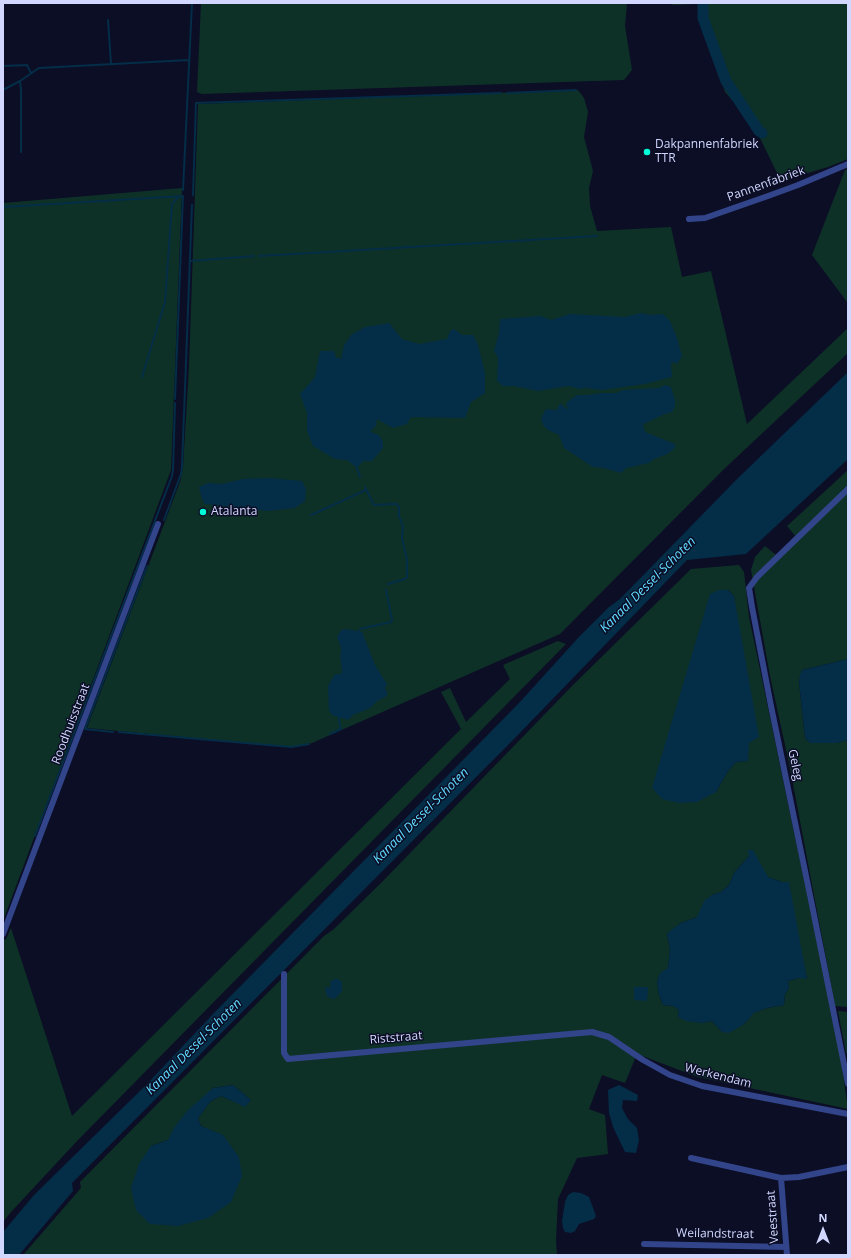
<!DOCTYPE html>
<style>
body{margin:0}
#map{position:relative;width:851px;height:1258px;overflow:hidden;background:#0c0e26;font-family:"Open Sans",sans-serif}
canvas{display:block}
.frame{position:absolute;inset:0;border:4px solid #d1d7ff;pointer-events:none}
.north{position:absolute;left:803px;top:1210px;width:40px;height:40px;-webkit-text-stroke:3px #0c0e26;paint-order:stroke;rotate:0deg;font-size:11px;font-weight:700;line-height:16px;text-align:center;color:#d1d7ff}
.north::after{content:'';display:block;margin:auto;width:14px;height:18px;background:#d1d7ff;clip-path:polygon(50% 0,100% 100%,50% 72%,0 100%)}
</style>
<div id="map">
<canvas width="851" height="1258"></canvas>
<div class="frame"></div>
<div class="north">N</div>
</div>
<script>
const context = document.querySelector('canvas').getContext('2d');
context.lineJoin = 'round';
function fillPath(path, color) { context.fillStyle = color; context.fill(path, 'evenodd'); }
const shape = rows => new Path2D(rows.map(r => 'M' + r).join(''));
function strokePath(path, color, width, dash) { context.strokeStyle = color; context.lineWidth = width; context.lineCap = dash ? 'butt' : 'round'; context.setLineDash(dash || []); context.stroke(path); }
function drawText(font, color, halo, rows, align = 'center') {
  context.font = font + ' "Open Sans",sans-serif'; context.lineWidth = 3; context.setLineDash([]); context.textBaseline = 'middle'; context.strokeStyle = halo; context.fillStyle = color; for (const [text, x, y, turn = 0] of rows) {
    context.save(); context.translate(x, y); context.rotate((+turn || 0) * Math.PI / 180); context.textAlign = isNaN(turn) ? turn : align; if (halo) context.strokeText(text, 0, 0); context.fillText(text, 0, 0); context.restore();
  }
}
const green = shape([
 [201,3,628,3,627,4,625,26,632,70,624,80,202,94,197,92],
 [670,3,848,3,848,159,828,167,781,181,759,136,744,114,725,92,698,4,673,5],
 [578,90,584,98,588,112,584,137,593,171,589,188,590,206,597,231,671,227,682,277,711,271,747,424,848,328,848,353,724,469,560,634,312,743,304,746,287,747,87,728,180,482,183,468,189,367,198,104],
 [848,169,848,307,847,302,812,255,845,170],
 [182,188,171,470,3,921,3,203],
 [848,470,848,659,802,670,799,682,805,738,810,743,837,743,848,740,848,1007,835,1006,790,768,770,676,751,570,755,557,765,546,776,555,797,538,787,526],
 [739,565,744,572,749,617,839,1047,848,1109,698,1077,637,1054,625,1083,602,1075,589,1109,605,1115,608,1154,577,1158,558,1199,556,1240,557,1255,23,1255,81,1188,80,1182,324,936,334,929,382,882,573,685,691,569],
 [719,590,728,590,734,596,748,761,736,762,728,771,716,792],
 [749,856,768,877,782,882,807,978,799,978,788,981,789,988,785,994,784,1005,767,1008,753,1013,744,1024,722,1032,712,1021,702,1023,678,1017,679,1010,673,1006,663,1005,659,995,657,982,660,974,668,968,670,949,667,934,681,923,697,917,712,895,721,892,729,885,734,873],
 [233,1085,251,1100,232,1101,221,1096,211,1101,198,1118,201,1126,224,1136,151,1146,168,1140,213,1088],
 [558,641,566,644,78,1140,11,1212,3,1222,3,940,6,939,11,928,72,1116,461,729,441,692,450,688,466,722,510,679,503,665],
 [838,1011,848,1012,848,1054,846,1053]
]);
const water = shape([
 [641,313,651,315,663,314,670,321,677,338,682,356,677,364,673,362,671,364,672,377,645,384,602,390,585,388,580,389,568,386,538,391,514,386,503,386,497,381,498,358,494,351,499,333,500,319,541,316,551,320,570,314,625,317],
 [389,323,402,339,419,344,447,339,450,331,454,329,462,335,473,335,478,345,485,373,485,393,471,402,465,418,411,417,407,424,393,428,377,419,376,426,372,429,371,432,379,435,383,442,383,448,372,461,363,461,357,468,347,460,335,459,313,446,307,431,307,413,300,394,315,377,320,351,334,351,336,357,341,359,344,345,352,334,365,327],
 [848,372,848,459,746,554,687,560,515,738,72,1183,73,1191,19,1255,3,1255,3,1232,34,1195,147,1084,213,1014,519,703,578,638,609,607,620,599,736,480],
 [665,385,671,387,675,400,675,406,672,412,662,415,644,424,643,426,645,432,675,444,675,448,667,454,654,459,649,463,626,468,621,473,604,468,593,467,564,448,559,435,548,430,543,425,541,418,546,409,557,410,560,403,568,410,566,403,577,395,588,395,601,393,616,393,623,390,659,388],
 [270,478,302,481,306,489,305,501,295,508,268,511,205,504,202,499,199,487,208,483,222,484,242,479],
 [719,590,728,590,734,596,759,737,749,743,748,761,736,762,728,771,716,792,697,802,679,803,662,799,652,788,710,594],
 [346,629,362,632,375,665,387,684,385,688,387,692,387,696,377,701,370,708,353,715,348,720,332,715,329,710,328,686,335,674,341,674,342,671,340,654,341,653,341,647,337,637,341,630],
 [848,659,848,740,837,743,810,743,805,738,799,682,800,675,802,670],
 [748,850,753,850,768,877,782,882,789,882,807,979,799,978,788,981,789,988,785,994,784,1005,767,1008,754,1013,744,1024,729,1033,722,1032,712,1021,702,1023,686,1021,678,1017,679,1010,673,1006,663,1005,659,995,657,982,660,973,668,968,670,949,667,934,671,930,681,923,697,917,704,901,712,895,721,892,729,885,734,873,749,856],
 [334,979,338,979,342,982,342,991,336,998,333,999,327,996,325,989,326,987,330,988,331,983,329,983],
 [634,987,648,987,647,1001,634,1000],
 [233,1085,251,1100,245,1107,221,1096,211,1101,198,1118,201,1126,223,1135,239,1157,242,1176,231,1202,208,1218,178,1226,150,1224,136,1210,131,1188,139,1164,151,1146,168,1140,174,1128,187,1111,213,1088],
 [619,1085,638,1095,637,1101,623,1100,622,1108,628,1119,637,1128,639,1140,636,1153,625,1152,613,1127,609,1113,608,1090],
 [573,1192,581,1193,589,1197,596,1216,594,1219,579,1224,575,1231,571,1233,565,1232,563,1228,562,1221,565,1202,568,1195]
]);
const stream = shape([
 [108,20,111,64],
 [3,66,27,65,31,73],
 [20,81,21,90,21,152],
 [3,90,20,81,39,68,189,60],
 [507,93,576,90],
 [183,190,192,3],
 [193,195,196,103,501,93],
 [3,207,183,196,175,399],
 [259,256,597,236],
 [190,261,254,256],
 [142,377,165,302,172,204,179,196],
 [357,468,360,477],
 [365,487,374,505,392,504,397,504,399,507,399,516,403,527,402,538,407,560,407,577,405,579,388,584],
 [311,515,366,490],
 [164,520,181,474,182,466,192,205],
 [358,632,360,629,391,622,392,620,386,590],
 [113,732,85,729,147,566],
 [119,732,291,747,309,744],
 [330,734,341,729,339,722,339,718],
 [35,836,172,476,173,470,175,403]
]);
const river = shape([
 [703,3,703,18,726,81,759,131,762,133]
]);
const street = shape([
 [689,219,705,218,768,196,798,185,848,164],
 [848,489,757,577,749,588,752,607,771,706,811,900,848,1084],
 [3,934,158,524],
 [284,974,284,1053,288,1059,592,1032,609,1037,643,1060,670,1075,702,1086,848,1114],
 [691,1158,781,1178,799,1177,848,1167],
 [781,1178,787,1255],
 [644,1244,786,1247]
]);
const markers = [
 [647,152,4,"#00fcd9"],
 [203,512,4,"#00fcd9"]
];
const poiNames = [
 ["Dakpannenfabriek",655,145],
 ["TTR",655,159],
 ["Atalanta",211,512]
];
const streetNames = [
 ["Pannenfabriek",766,184,-20],
 ["Roodhuisstraat",71,724,-69],
 ["Geleg",795,765,78],
 ["Riststraat",396,1038,-5],
 ["Werkendam",718,1076,14],
 ["Veestraat",773,1217,-94],
 ["Weilandstraat",715,1234,1]
];
const waterNames = [
 ["Kanaal Dessel-Schoten",648,585,-45],
 ["Kanaal Dessel-Schoten",421,816,-45],
 ["Kanaal Dessel-Schoten",194,1047,-45]
];
fillPath(green, '#0e3127');
fillPath(water, '#042d47');
strokePath(stream, '#042d47', 2);
strokePath(river, '#042d47', 11);
strokePath(street, '#32448a', 6);
for (const [x, y, r, color] of markers) { const dot = new Path2D(); dot.arc(x, y, r, 0, 2 * Math.PI); context.fillStyle = color; context.fill(dot); strokePath(dot, '#0c0e26', 1.5); }
drawText('12px', '#d1d7ff', '#0c0e26', poiNames, 'left');
drawText('12px', '#d1d7ff', '#0c0e26', streetNames);
drawText('italic 13px', '#5fdbff', '#0c0e26', waterNames);
</script>
